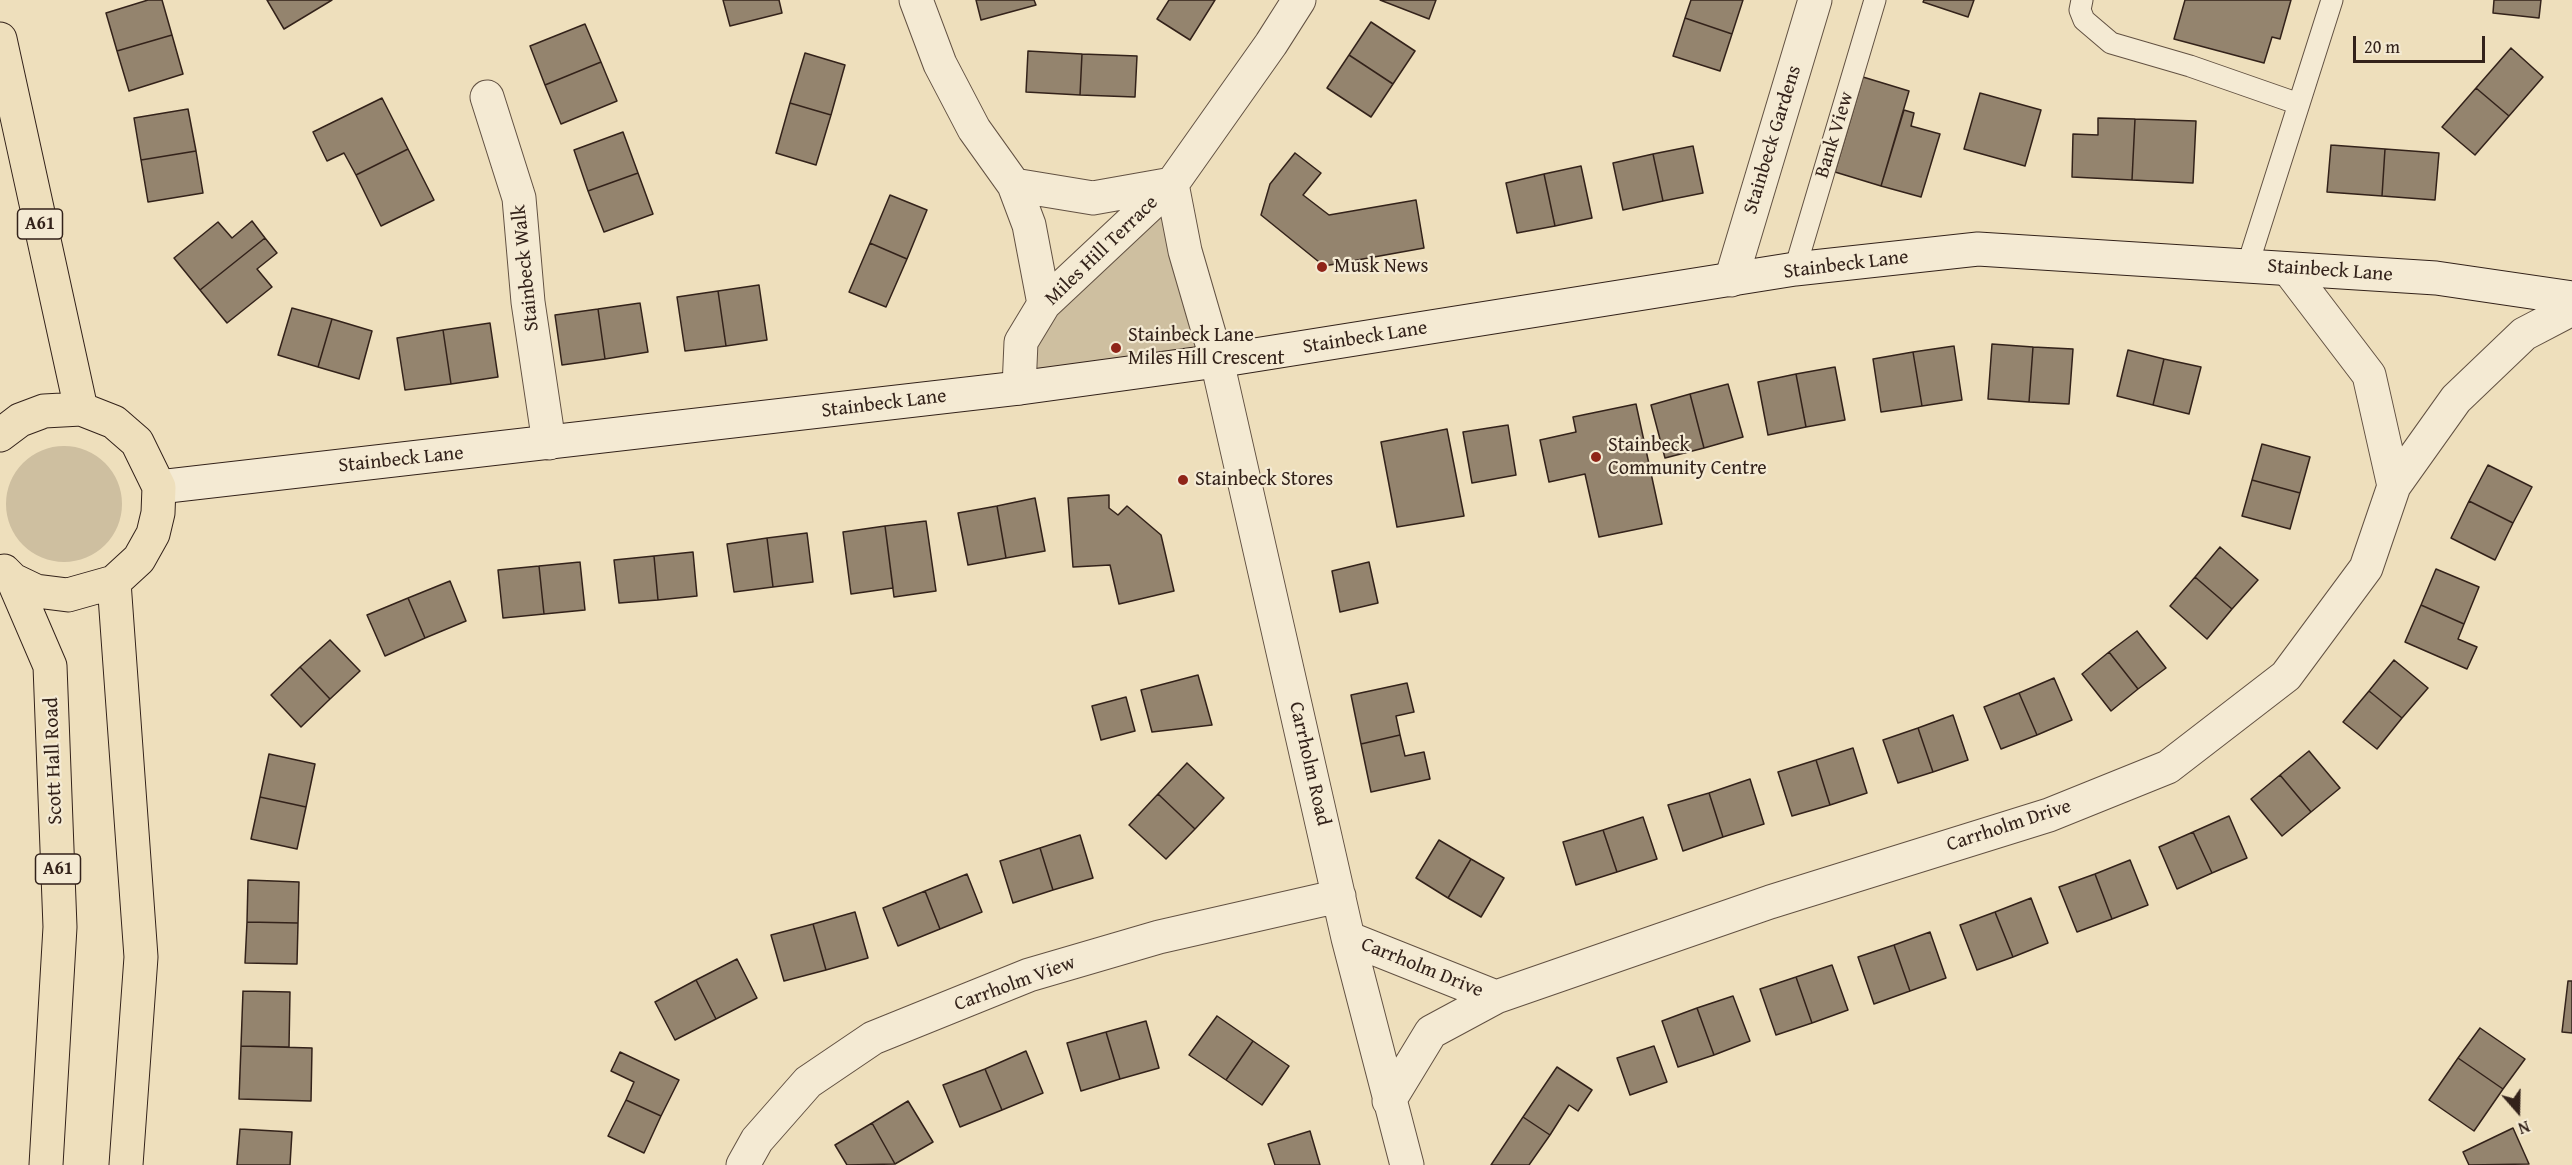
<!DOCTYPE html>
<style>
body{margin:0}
#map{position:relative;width:2572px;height:1165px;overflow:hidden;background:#eedfbc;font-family:"Gentium Book Plus",serif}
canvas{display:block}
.north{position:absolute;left:2488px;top:1081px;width:60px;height:60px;-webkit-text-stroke:4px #f4ead3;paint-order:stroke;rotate:160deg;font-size:16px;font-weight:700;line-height:24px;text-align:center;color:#33221a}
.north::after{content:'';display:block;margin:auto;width:21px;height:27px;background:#33221a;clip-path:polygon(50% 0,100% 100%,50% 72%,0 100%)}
.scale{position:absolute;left:2353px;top:36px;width:132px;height:27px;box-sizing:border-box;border:3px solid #33221a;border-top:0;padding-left:8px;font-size:18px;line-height:21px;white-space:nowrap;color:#33221a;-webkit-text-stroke:4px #f4ead3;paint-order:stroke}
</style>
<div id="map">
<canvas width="2572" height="1165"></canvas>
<div class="north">N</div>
<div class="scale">20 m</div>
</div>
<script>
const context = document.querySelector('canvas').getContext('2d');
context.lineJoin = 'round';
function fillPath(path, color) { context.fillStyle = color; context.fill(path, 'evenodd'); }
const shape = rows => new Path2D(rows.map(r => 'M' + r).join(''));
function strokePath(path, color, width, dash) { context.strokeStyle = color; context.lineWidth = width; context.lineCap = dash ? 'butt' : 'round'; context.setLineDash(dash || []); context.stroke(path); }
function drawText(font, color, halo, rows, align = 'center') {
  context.font = font + ' "Gentium Book Plus",serif'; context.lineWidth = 4.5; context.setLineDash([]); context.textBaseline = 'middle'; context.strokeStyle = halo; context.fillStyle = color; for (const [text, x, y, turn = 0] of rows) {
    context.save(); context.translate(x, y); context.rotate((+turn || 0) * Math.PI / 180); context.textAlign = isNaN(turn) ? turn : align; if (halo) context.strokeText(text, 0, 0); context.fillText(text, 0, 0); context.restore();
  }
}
const green = shape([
 [1172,184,1217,361,1019,388,1021,342],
 '6 504a58 58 0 1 1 116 0a58 58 0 1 1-116 0Z'
]);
const building = shape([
 [148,0,162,0,172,35,117,51,106,13,148,0],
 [267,0,332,0,284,29,267,0],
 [723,0,779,0,782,13,730,26,723,0],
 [976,0,1034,0,1036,5,981,20,976,0],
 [1169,0,1215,0,1190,40,1157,19,1169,0],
 [1380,0,1436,0,1429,19,1380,0],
 [1691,0,1743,0,1732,34,1685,18,1691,0],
 [1924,0,1974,0,1968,17,1923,2,1924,0],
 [2185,0,2291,0,2280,39,2272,37,2264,63,2174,39,2185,0],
 [2494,0,2541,0,2539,18,2493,13,2494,0],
 [1685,18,1732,34,1720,71,1673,56,1685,18],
 [1371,22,1415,51,1393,84,1349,55,1371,22],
 [585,24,601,62,545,85,530,46,585,24],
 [172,35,183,74,129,91,117,51,172,35],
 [2511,48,2543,77,2509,116,2476,88,2511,48],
 [1028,51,1082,54,1080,95,1026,92,1028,51],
 [805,53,845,65,831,115,790,103,805,53],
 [1082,54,1137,56,1135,97,1080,95,1082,54],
 [1349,55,1393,84,1371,117,1327,88,1349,55],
 [601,62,617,101,561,124,545,85,601,62],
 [1863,77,1909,91,1881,186,1835,172,1863,77],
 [2476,88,2509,116,2475,155,2442,127,2476,88],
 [1980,93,2041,110,2025,166,1964,149,1980,93],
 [382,98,408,149,356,175,344,153,327,161,313,132,382,98],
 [790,103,831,115,816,165,776,153,790,103],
 [188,109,196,151,141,160,134,118,188,109],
 [1904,110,1914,113,1911,126,1940,134,1921,197,1881,186,1904,110],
 [2098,118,2135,119,2132,180,2072,177,2073,134,2098,135,2098,118],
 [2135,119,2196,121,2193,183,2132,180,2135,119],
 [623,132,638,173,588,191,574,150,623,132],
 [2331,145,2385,149,2382,196,2327,192,2331,145],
 [1693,146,1703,193,1663,201,1653,154,1693,146],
 [408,149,434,200,381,226,356,175,408,149],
 [2385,149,2439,153,2435,200,2382,196,2385,149],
 [196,151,203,193,148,202,141,160,196,151],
 [1295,153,1321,173,1303,195,1329,215,1416,200,1424,248,1324,266,1261,215,1270,184,1295,153],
 [1653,154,1663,201,1623,210,1613,163,1653,154],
 [1581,166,1592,218,1555,226,1544,174,1581,166],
 [638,173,653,214,604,232,588,191,638,173],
 [1544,174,1555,226,1517,233,1506,183,1544,174],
 [890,195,927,210,907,259,870,243,890,195],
 [252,221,265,238,200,290,174,258,218,222,232,238,252,221],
 [265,238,277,253,257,269,272,287,227,323,200,290,265,238],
 [870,243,907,259,886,307,849,292,870,243],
 [759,285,767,340,726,346,718,291,759,285],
 [718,291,726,346,685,351,677,297,718,291],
 [640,303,648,352,605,359,598,309,640,303],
 [292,308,332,319,318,367,278,355,292,308],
 [598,309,605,359,562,365,555,315,598,309],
 [332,319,372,331,359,379,318,367,332,319],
 [490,323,498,377,451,384,443,330,490,323],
 [443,330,451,384,405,390,397,338,443,330],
 [1992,344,2033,347,2029,402,1988,399,1992,344],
 [1954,346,1962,400,1922,406,1913,352,1954,346],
 [2033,347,2073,349,2069,404,2029,402,2033,347],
 [2128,350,2164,359,2153,405,2117,396,2128,350],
 [1913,352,1922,406,1881,412,1873,359,1913,352],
 [2164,359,2201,367,2189,414,2153,405,2164,359],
 [1835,367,1845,420,1806,427,1796,374,1835,367],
 [1796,374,1806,427,1768,435,1758,382,1796,374],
 [1728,384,1743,437,1704,448,1690,394,1728,384],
 [1690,394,1704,448,1665,458,1651,405,1690,394],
 [1636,404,1662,524,1599,537,1585,474,1549,482,1540,440,1576,432,1573,417,1636,404],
 [1508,425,1516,475,1472,483,1463,432,1508,425],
 [1447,429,1464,516,1397,527,1381,442,1447,429],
 [2262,444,2310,457,2300,493,2252,480,2262,444],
 [2488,465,2532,487,2513,523,2469,501,2488,465],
 [2252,480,2300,493,2290,529,2242,516,2252,480],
 [1109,495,1109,508,1118,515,1127,506,1161,535,1174,591,1119,604,1110,565,1073,567,1068,498,1109,495],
 [1035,498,1045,551,1006,558,997,506,1035,498],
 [2469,501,2513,523,2495,560,2451,538,2469,501],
 [997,506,1006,558,968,565,958,513,997,506],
 [926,521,936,591,894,597,885,526,926,521],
 [885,526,893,588,851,594,843,532,885,526],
 [807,533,813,582,773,587,767,538,807,533],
 [767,538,773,587,734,592,727,544,767,538],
 [2220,547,2258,580,2232,609,2195,577,2220,547],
 [693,552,697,596,658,600,654,556,693,552],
 [654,556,658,600,619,603,614,560,654,556],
 [580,562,585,610,544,614,539,566,580,562],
 [1369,562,1378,603,1340,612,1332,571,1369,562],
 [539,566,544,614,503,618,498,570,539,566],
 [2436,569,2479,587,2464,624,2421,605,2436,569],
 [2195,577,2232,609,2207,639,2170,606,2195,577],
 [450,581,466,621,425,638,408,598,450,581],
 [408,598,425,638,385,656,367,615,408,598],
 [2421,605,2464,624,2458,639,2477,647,2467,669,2405,642,2421,605],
 [2137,631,2166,668,2138,689,2109,652,2137,631],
 [330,640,360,671,330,699,300,667,330,640],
 [2109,652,2138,689,2111,711,2082,674,2109,652],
 [2394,660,2428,688,2402,718,2369,691,2394,660],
 [300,667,330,699,301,727,271,695,300,667],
 [1198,675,1212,725,1152,732,1141,690,1198,675],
 [2054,678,2072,720,2037,735,2019,693,2054,678],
 [1407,683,1414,712,1396,716,1400,735,1361,744,1351,695,1407,683],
 [2369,691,2402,718,2377,749,2343,722,2369,691],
 [2019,693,2037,735,2001,749,1984,707,2019,693],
 [1126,697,1135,731,1101,740,1092,706,1126,697],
 [1953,715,1968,760,1933,772,1918,728,1953,715],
 [1918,728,1933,772,1898,783,1883,740,1918,728],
 [1400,735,1405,756,1424,752,1430,779,1371,792,1361,744,1400,735],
 [1853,748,1867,793,1830,805,1816,760,1853,748],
 [2309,751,2340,788,2311,812,2280,775,2309,751],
 [269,754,315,764,306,807,260,797,269,754],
 [1816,760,1830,805,1792,816,1778,772,1816,760],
 [1187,763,1224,798,1195,829,1158,794,1187,763],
 [2280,775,2311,812,2282,836,2251,799,2280,775],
 [1750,779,1764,824,1723,837,1709,793,1750,779],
 [1709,793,1723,837,1683,851,1668,805,1709,793],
 [1158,794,1195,829,1166,859,1129,825,1158,794],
 [260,797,306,807,297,849,251,839,260,797],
 [2229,816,2247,858,2212,873,2193,832,2229,816],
 [1643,817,1657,859,1617,872,1603,830,1643,817],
 [1603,830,1617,872,1576,885,1563,842,1603,830],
 [2193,832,2212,873,2177,889,2159,847,2193,832],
 [1080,835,1093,878,1053,890,1040,848,1080,835],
 [1439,840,1471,859,1448,898,1416,878,1439,840],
 [1040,848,1053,890,1013,903,1000,861,1040,848],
 [1471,859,1504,878,1481,917,1448,898,1471,859],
 [2130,860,2148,905,2112,919,2095,874,2130,860],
 [967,874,982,912,940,929,925,891,967,874],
 [2095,874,2112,919,2077,932,2059,887,2095,874],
 [248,880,299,882,298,923,247,922,248,880],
 [925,891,940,929,898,946,883,908,925,891],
 [2031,898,2048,943,2013,957,1995,912,2031,898],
 [855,912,868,958,826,970,813,924,855,912],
 [1995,912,2013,957,1977,970,1960,925,1995,912],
 [247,922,298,923,297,964,245,963,247,922],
 [813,924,826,970,784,981,771,935,813,924],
 [1930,932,1946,978,1910,991,1894,945,1930,932],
 [1894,945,1910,991,1874,1004,1858,957,1894,945],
 [737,959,757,998,716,1019,696,980,737,959],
 [1832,965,1848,1010,1812,1023,1796,977,1832,965],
 [1796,977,1812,1023,1776,1035,1760,989,1796,977],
 [696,980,716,1019,675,1040,655,1002,696,980],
 [2568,981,2572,981,2572,1033,2562,1032,2568,981],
 [243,991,290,992,289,1047,241,1046,243,991],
 [1733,996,1750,1041,1714,1055,1697,1008,1733,996],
 [1697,1008,1714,1055,1678,1067,1662,1021,1697,1008],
 [1217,1016,1253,1041,1226,1080,1189,1055,1217,1016],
 [1146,1021,1159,1068,1120,1079,1106,1032,1146,1021],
 [2480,1028,2525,1059,2503,1089,2458,1058,2480,1028],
 [1106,1032,1120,1079,1081,1091,1067,1043,1106,1032],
 [1253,1041,1289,1066,1262,1105,1226,1080,1253,1041],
 [241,1046,312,1048,311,1101,239,1099,241,1046],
 [1654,1046,1667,1082,1630,1095,1617,1058,1654,1046],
 [1026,1051,1043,1093,1002,1110,985,1069,1026,1051],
 [620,1052,679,1080,661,1116,626,1100,634,1082,611,1071,620,1052],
 [2458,1058,2503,1089,2474,1131,2429,1100,2458,1058],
 [1557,1067,1592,1090,1578,1111,1569,1105,1550,1135,1523,1117,1557,1067],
 [985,1069,1002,1110,960,1127,943,1085,985,1069],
 [626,1100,661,1116,644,1153,608,1136,626,1100],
 [908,1101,933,1142,895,1164,872,1123,908,1101],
 [1523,1117,1550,1135,1529,1165,1491,1165,1523,1117],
 [872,1123,895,1164,847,1165,835,1145,872,1123],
 [2513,1128,2529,1164,2469,1165,2463,1152,2513,1128],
 [240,1129,292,1132,290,1165,237,1165,240,1129],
 [1310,1131,1320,1165,1275,1165,1268,1144,1310,1131]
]);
const lane = shape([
 [2082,0,2080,10,2084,20,2111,43,2190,66,2299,104],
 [2248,264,2332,0],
 [1795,269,1875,0]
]);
const street = shape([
 [916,0,940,64,974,129,1014,185,1029,225,1044,304],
 [1299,0,1271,44,1172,184,1185,251,1217,361,1348,938,1407,1165],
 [487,97,519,198,528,302,549,443],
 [1014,185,1093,198,1172,184],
 [2289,270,2369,375,2394,486],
 [1731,280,1815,0],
 [1019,388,1021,342,1044,304,1172,184],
 [1348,938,1496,997],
 [1389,1101,1431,1032,1496,997,1770,902,2049,815,2168,767,2286,676,2366,568,2394,486,2456,399,2524,334,2572,309],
 [743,1165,757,1140,808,1082,873,1038,1029,975,1159,937,1339,896]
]);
const secondary = shape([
 [159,487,1019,388,1217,361,1795,269,1978,249,2436,278,2572,298]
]);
const highway = shape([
 [0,39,81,409],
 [0,435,20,420,44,411,81,409,114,422,137,442,159,487,158,513,153,534,139,559,114,582,68,595,36,591,13,580,4,571],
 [13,580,50,666,60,927,46,1165],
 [114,582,141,957,126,1165]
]);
const markers = [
 [1322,267,6,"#8f2418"],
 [1116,348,6,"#8f2418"],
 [1596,457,6,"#8f2418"],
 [1183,480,6,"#8f2418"]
];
const shields = [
 [40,224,45],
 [58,869,45]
];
const shieldNames = [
 ["A61",40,224],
 ["A61",58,869]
];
const streetNames = [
 ["Bank View",1835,135,-73],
 ["Stainbeck Gardens",1773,140,-73],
 ["Miles Hill Terrace",1102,251,-44],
 ["Stainbeck Lane",1846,265,-7],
 ["Stainbeck Walk",526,268,-96],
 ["Stainbeck Lane",2330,271,4],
 ["Stainbeck Lane",1365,338,-9],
 ["Stainbeck Lane",884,404,-7],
 ["Stainbeck Lane",401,460,-6],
 ["Scott Hall Road",54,761,-92],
 ["Carrholm Road",1309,764,77],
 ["Carrholm Drive",2009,826,-18],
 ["Carrholm Drive",1422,968,22],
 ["Carrholm View",1015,984,-20]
];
const poiNames = [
 ["Musk News",1334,267],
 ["Stainbeck Lane",1128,336],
 ["Miles Hill Crescent",1128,359],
 ["Stainbeck",1608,446],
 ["Community Centre",1608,469],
 ["Stainbeck Stores",1195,480]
];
fillPath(green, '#cebfa0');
fillPath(building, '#94846e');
strokePath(building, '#33221a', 1.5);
strokePath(lane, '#625142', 23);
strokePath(street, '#625142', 35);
strokePath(secondary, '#33221a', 35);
strokePath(highway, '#33221a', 35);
strokePath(lane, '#f4ead3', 21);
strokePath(street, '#f4ead3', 33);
strokePath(secondary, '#f4ead3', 33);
strokePath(highway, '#eedfbc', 33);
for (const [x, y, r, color] of markers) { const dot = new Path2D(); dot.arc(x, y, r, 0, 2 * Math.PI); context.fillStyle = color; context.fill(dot); strokePath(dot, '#f4ead3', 2); }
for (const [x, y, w] of shields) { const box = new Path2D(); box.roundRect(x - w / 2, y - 15, w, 30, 4.5); context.fillStyle = '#f4ead3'; context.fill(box); strokePath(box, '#33221a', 1.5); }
drawText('bold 18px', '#33221a', null, shieldNames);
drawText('20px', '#33221a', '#f4ead3', streetNames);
drawText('20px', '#33221a', '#f4ead3', poiNames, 'left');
</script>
